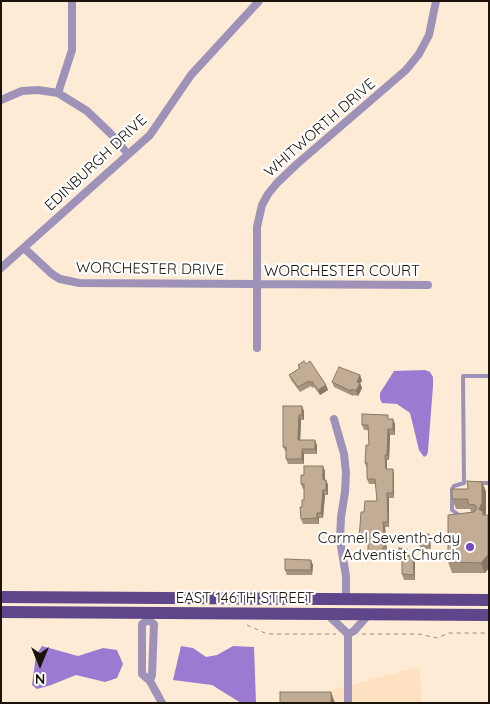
<!DOCTYPE html>
<style>
body{margin:0}
#map{position:relative;width:490px;height:704px;overflow:hidden;background:#fdebd5;font-family:Quicksand,sans-serif}
canvas{display:block}
.frame{position:absolute;inset:0;border:2px solid #1c140a;pointer-events:none}
.north{position:absolute;left:15px;top:639px;width:50px;height:50px;-webkit-text-stroke:4px #fff;paint-order:stroke;rotate:180deg;font-size:14px;font-weight:700;line-height:20px;text-align:center;color:#1c140a}
.north::after{content:'';display:block;margin:auto;width:18px;height:22px;background:#1c140a;clip-path:polygon(50% 0,100% 100%,50% 72%,0 100%)}
</style>
<div id="map">
<canvas width="490" height="704"></canvas>
<div class="frame"></div>
<div class="north">N</div>
</div>
<script>
const context = document.querySelector('canvas').getContext('2d');
context.lineJoin = 'round';
function fillPath(path, color) { context.fillStyle = color; context.fill(path, 'evenodd'); }
const shape = rows => new Path2D(rows.map(r => 'M' + r).join(''));
function strokePath(path, color, width, dash) { context.strokeStyle = color; context.lineWidth = width; context.lineCap = dash ? 'butt' : 'round'; context.setLineDash(dash || []); context.stroke(path); }
function drawText(font, color, halo, rows, align = 'center') {
  context.font = font + ' Quicksand,sans-serif'; context.lineWidth = 4.5; context.setLineDash([]); context.textBaseline = 'middle'; context.strokeStyle = halo; context.fillStyle = color; for (const [text, x, y, turn = 0] of rows) {
    context.save(); context.translate(x, y); context.rotate((+turn || 0) * Math.PI / 180); context.textAlign = isNaN(turn) ? turn : align; if (halo) context.strokeText(text, 0, 0); context.fillText(text, 0, 0); context.restore();
  }
}
const built = shape([
 [414,668,420,668,421,703,284,703]
]);
const water = shape([
 [425,370,430,372,433,377,433,386,428,451,427,455,424,457,419,450,410,413,397,404,382,403,380,399,380,393,394,371],
 [42,646,78,656,103,648,117,650,123,664,117,678,105,682,76,675,51,685,37,689,32,685,36,655],
 [181,646,193,648,206,657,217,655,233,646,254,647,256,703,241,703,212,685,173,680]
]);
const path = shape([
 [247,625,267,634,336,634],
 [362,634,419,634,437,638,449,633,489,633]
]);
const lane = shape([
 [464,483,463,376,489,376],
 [478,483,489,483],
 [460,516,452,510,452,489,454,486,464,483]
]);
const street = shape([
 [58,93,72,50,72,1],
 [1,100,22,91,38,90,58,93,87,111,110,133,128,154],
 [24,248,52,274,60,279,79,283,428,285],
 [1,268,150,135,191,75,259,1],
 [257,348,257,227,262,205,268,194,277,183,297,164,406,70,419,54,429,35,436,1],
 [334,419,344,454,346,473,345,492,341,517,340,540,346,576,346,599],
 [327,614,348,634],
 [148,620,142,624,142,674,150,681,162,703],
 [148,620,154,624,152,675,150,681],
 [348,634,348,703],
 [348,634,354,631,368,615]
]);
const primary = shape([
 [1,597,489,600],
 [1,612,489,615]
]);
const wall = shape([
 [306,364,326,385,328,390,320,395,314,387,312,388,311,386,300,392,291,380,289,375,299,369,298,365],
 [360,375,362,381,360,383,362,388,358,396,354,395,353,396,334,387,332,382],
 [283,406,304,411,304,420,301,420,300,440,317,445,317,454,304,454,304,464,288,464,286,459,286,452,283,447],
 [390,419,395,424,395,435,390,435,389,460,387,460,387,469,394,474,394,498,389,498,389,527,385,527,387,552,385,552,385,557,370,558,368,552,368,544,361,544,359,539,364,512,377,501,376,484,369,484,367,479,367,469,365,463,369,445,368,430,364,430,362,425],
 [325,471,325,480,326,480,328,485,328,495,325,495,323,518,319,518,319,524,303,524,301,519,302,507,304,500,304,489,303,489,301,484,304,475],
 [482,482,486,492,486,513,485,515,488,515,489,517,489,568,485,573,452,573,448,562,471,512,470,509,456,509,452,499,468,489],
 [430,537,431,549,421,549,420,546],
 [407,549,409,556,415,561,415,580,404,580,402,574,402,562,401,562,399,557],
 [313,565,312,575,287,575,285,570]
]);
const shadedWall = shape([
 [360,375,362,381,360,383,362,388,358,396,356,391,357,382],
 [326,385,328,390,320,395,318,390],
 [302,406,304,411,304,420,302,415],
 [299,415,301,420,300,445,298,440],
 [393,419,395,424,395,435,393,429],
 [388,429,390,435,389,460,387,455],
 [315,440,317,445,317,454,315,449],
 [302,449,304,454,304,464,302,459],
 [385,455,387,460,387,474,386,469],
 [323,466,325,471,325,485,323,480],
 [393,469,394,474,394,498,393,493],
 [326,480,328,485,328,495,326,490],
 [482,482,486,492,486,513,484,516,486,522,479,509],
 [323,490,325,495,323,518,321,513],
 [387,493,389,498,389,527,388,522],
 [317,513,319,518,319,524,317,518],
 [488,515,489,517,489,568,485,573,481,563],
 [383,522,385,527,387,552,385,547],
 [383,547,385,552,385,557,383,552],
 [413,556,415,561,415,580,414,575],
 [311,560,313,565,312,575,311,570],
 [331,692,335,703,331,703]
]);
const building = shape([
 [304,361,306,364,310,361,326,385,318,390,312,381,310,383,309,381,298,387,289,375,300,368,298,365,304,361],
 [339,367,360,375,357,382,360,383,356,391,352,389,351,391,332,382,339,367],
 [283,406,302,406,302,415,299,415,298,440,315,440,315,449,302,449,302,459,286,459,286,447,283,447,283,406],
 [362,414,388,415,388,419,393,419,393,429,388,429,387,455,385,455,386,469,393,469,393,493,387,493,388,522,383,522,385,547,383,547,383,552,368,552,368,539,359,539,361,512,364,512,365,501,377,501,375,479,367,479,367,463,365,463,366,445,369,445,368,425,362,425,362,414],
 [304,466,323,466,323,480,326,480,326,490,323,490,321,513,317,513,317,518,301,519,300,507,302,507,302,500,304,500,304,484,301,484,301,475,304,475,304,466],
 [467,481,482,482,482,503,479,509,483,512,483,515,488,515,488,555,481,563,448,562,448,515,474,512,477,508,475,505,468,504,468,499,452,499,452,489,468,489,467,481],
 [420,534,429,534,430,546,420,546,420,534],
 [399,548,407,549,407,556,413,556,414,575,402,574,402,557,399,557,399,548],
 [285,559,311,560,311,570,285,570,285,559],
 [280,692,331,692,331,703,280,703,280,692]
]);
const markers = [
 [470,547,5,"#7947be"]
];
const streetNames = [
 ["WHITWORTH DRIVE",320,128,-41],
 ["EDINBURGH DRIVE",96,163,-43],
 ["WORCHESTER DRIVE",150,269,1],
 ["WORCHESTER COURT",342,271],
 ["EAST 146TH STREET",245,598]
];
const poiNames = [
 ["Carmel Seventh-day",460,538],
 ["Adventist Church",460,555]
];
fillPath(built, '#fee1c0');
fillPath(water, '#9b7bd2');
strokePath(path, '#998c7b', 1, [4, 4]);
strokePath(lane, '#9f92b9', 4);
strokePath(street, '#9f92b9', 8);
strokePath(primary, '#5f4589', 12);
fillPath(wall, '#a7947e');
fillPath(shadedWall, '#887867');
fillPath(building, '#c2ac93');
strokePath(building, '#887867', 1);
for (const [x, y, r, color] of markers) { const dot = new Path2D(); dot.arc(x, y, r, 0, 2 * Math.PI); context.fillStyle = color; context.fill(dot); strokePath(dot, '#fff', 2); }
drawText('15px', '#1c140a', '#fff', streetNames);
drawText('15px', '#1c140a', '#fff', poiNames, 'right');
</script>
